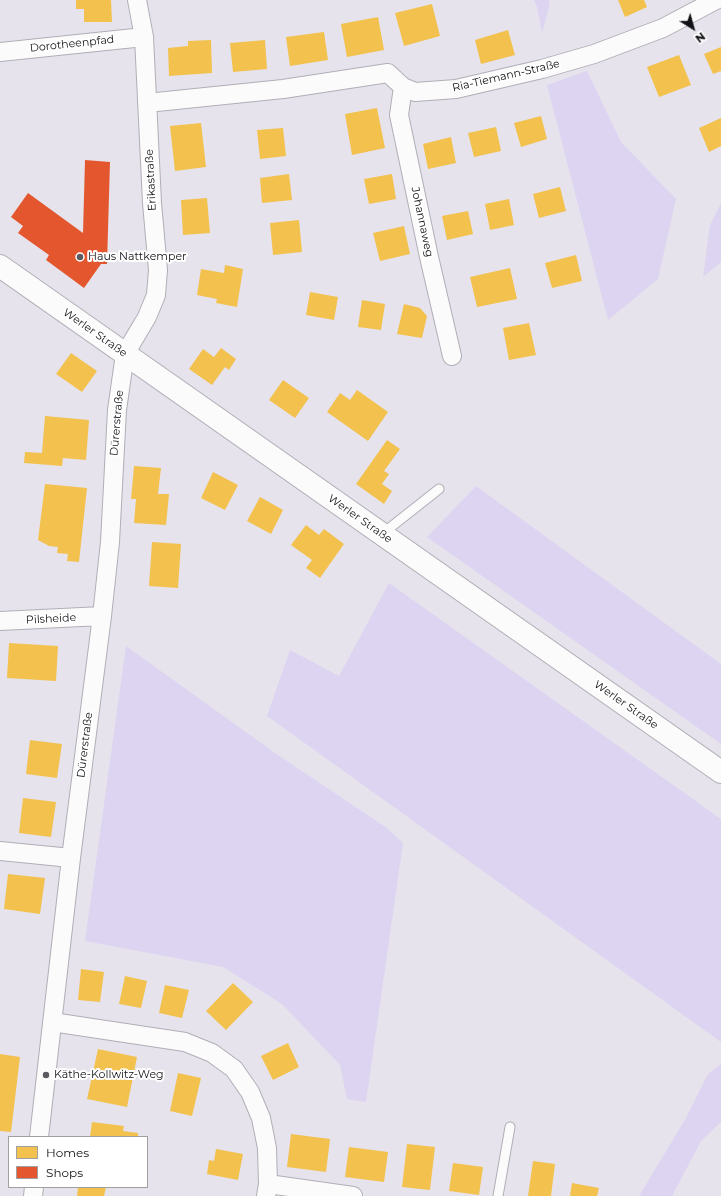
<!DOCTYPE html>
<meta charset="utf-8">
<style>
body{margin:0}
#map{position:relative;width:721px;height:1196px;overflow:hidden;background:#e6e3ed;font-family:Montserrat,sans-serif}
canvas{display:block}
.legend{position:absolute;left:8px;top:1136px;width:140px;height:52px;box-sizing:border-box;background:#fff;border:1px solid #a09fa1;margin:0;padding:5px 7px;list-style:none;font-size:12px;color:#111015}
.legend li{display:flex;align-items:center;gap:8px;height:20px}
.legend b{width:20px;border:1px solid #a09fa1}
.north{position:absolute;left:673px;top:8px;width:40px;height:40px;-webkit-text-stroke:3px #fff;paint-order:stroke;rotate:143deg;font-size:11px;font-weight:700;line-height:16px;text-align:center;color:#111015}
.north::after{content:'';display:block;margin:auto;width:14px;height:18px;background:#111015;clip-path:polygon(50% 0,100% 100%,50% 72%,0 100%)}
</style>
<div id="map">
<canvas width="721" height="1196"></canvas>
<ul class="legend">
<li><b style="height:11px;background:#f2c14e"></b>Homes</li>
<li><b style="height:11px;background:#e4572e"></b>Shops</li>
</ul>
<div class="north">N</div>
</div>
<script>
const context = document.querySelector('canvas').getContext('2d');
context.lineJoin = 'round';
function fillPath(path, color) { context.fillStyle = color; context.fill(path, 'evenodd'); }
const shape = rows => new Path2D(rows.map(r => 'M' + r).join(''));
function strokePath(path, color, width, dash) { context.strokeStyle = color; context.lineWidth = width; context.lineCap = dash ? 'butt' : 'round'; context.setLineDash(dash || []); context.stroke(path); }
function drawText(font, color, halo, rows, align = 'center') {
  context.font = font + ' Montserrat,sans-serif'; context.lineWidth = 4; context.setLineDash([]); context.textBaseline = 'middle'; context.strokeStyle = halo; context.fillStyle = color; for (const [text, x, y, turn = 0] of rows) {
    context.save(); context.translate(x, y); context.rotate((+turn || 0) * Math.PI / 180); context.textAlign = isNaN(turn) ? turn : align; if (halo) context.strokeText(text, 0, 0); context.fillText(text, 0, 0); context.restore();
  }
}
const green = shape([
 [534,0,549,0,550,3,542,33,537,7],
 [587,71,621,142,676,199,658,279,608,320,547,85],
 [721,203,721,262,703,277,710,225],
 [476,486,721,664,721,744,427,537],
 [389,583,721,819,721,1042,267,716,290,650,339,676],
 [126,646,275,753,387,828,403,843,366,1102,347,1099,340,1065,282,1004,223,967,85,941],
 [721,1064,721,1122,701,1141,672,1196,639,1196,686,1118,708,1074]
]);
const homes = shape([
 [76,0,111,0,112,22,84,22,84,9,76,9],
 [618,0,644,0,647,7,625,17],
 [432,4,440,36,404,46,395,13],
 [378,17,384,50,347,57,341,24],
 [508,30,515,55,481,64,475,40],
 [324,32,328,60,290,66,286,37],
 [211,40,212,73,169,76,168,48,188,46,188,41],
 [265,40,267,69,233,72,230,43],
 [721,47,721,71,713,74,704,54],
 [679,55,691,85,659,97,647,67],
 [377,108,385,148,352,155,345,114],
 [541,116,547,139,521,147,514,123],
 [721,118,721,146,709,152,699,128],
 [201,123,206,167,175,171,170,126],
 [496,127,501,151,474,157,468,133],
 [283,128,286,156,260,159,257,130],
 [451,137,456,163,428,169,423,144],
 [289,174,292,200,262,203,260,178],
 [392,174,396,199,369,204,364,179],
 [560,187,566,211,539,218,533,194],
 [207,198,210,233,183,235,181,200],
 [509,199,514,225,490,230,485,204],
 [468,211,473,234,447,240,442,216],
 [299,220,302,252,273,255,270,223],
 [404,226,410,254,380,261,373,233],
 [576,255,582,281,552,288,545,263],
 [225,265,243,269,237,307,216,303,217,299,197,295,201,269,224,273],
 [510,268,517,299,477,307,470,277],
 [310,292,338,297,334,320,306,315],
 [362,300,385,304,381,330,358,327],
 [404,304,420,308,427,316,422,338,397,334],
 [529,323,536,355,509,360,503,328],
 [221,348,236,359,229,370,225,367,212,385,189,369,203,349,214,357],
 [71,353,97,371,82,392,56,374],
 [283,380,309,398,295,418,269,400],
 [357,390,388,412,368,441,327,412,340,393,350,400],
 [45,416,89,420,86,460,63,458,62,466,24,463,25,452,42,453],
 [387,440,400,449,384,471,389,474,382,484,392,491,384,504,356,484],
 [134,466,161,468,158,494,169,494,166,525,134,523,136,499,131,499],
 [213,472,238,485,225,510,201,498],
 [45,484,87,488,79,562,67,561,68,554,57,553,58,547,49,546,38,540],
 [260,497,283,510,271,534,247,521],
 [306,525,319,535,324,529,344,544,320,578,306,568,312,560,291,545],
 [152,542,181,544,178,588,149,586],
 [9,643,58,646,56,681,7,678],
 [30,740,62,744,57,778,26,774],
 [23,798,56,802,51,837,19,833],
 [8,874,45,878,40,914,4,909],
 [81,969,104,972,100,1002,78,1000],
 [125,976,147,981,141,1008,119,1004],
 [233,983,253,1002,226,1030,206,1011],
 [165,985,189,990,182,1018,159,1013],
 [288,1043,299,1067,273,1080,261,1056],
 [98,1049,137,1057,127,1107,87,1099],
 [0,1054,20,1057,11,1132,0,1131],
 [178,1073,201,1078,192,1116,170,1111],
 [92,1122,124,1126,123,1131,138,1133,138,1137,90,1137],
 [291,1134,330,1139,326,1172,287,1167],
 [407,1144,435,1147,430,1190,402,1187],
 [349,1147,388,1152,384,1182,345,1177],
 [216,1149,243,1154,238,1180,207,1174,209,1160,214,1161],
 [533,1161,555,1164,551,1196,528,1196],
 [453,1163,483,1167,479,1195,449,1191],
 [572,1183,599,1188,597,1196,570,1196],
 [78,1187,106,1187,104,1196,77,1196]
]);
const shops = shape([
 [85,160,110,162,107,264,101,264,84,288,46,260,49,255,18,233,23,226,11,217,28,193,83,233]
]);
const service = shape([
 [382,534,439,489],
 [498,1196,510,1127]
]);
const minor = shape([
 [0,52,144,37],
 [403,87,399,115,429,257,452,356],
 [147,103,283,89,388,73,403,87,415,92,456,89,542,69,594,54,663,28,716,0],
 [0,621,102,616],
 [0,851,71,858],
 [52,1022,185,1042,212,1053,234,1069,250,1092,261,1118,267,1148,268,1184,266,1196],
 [39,1137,71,858,102,616,110,542,117,410,125,354,147,317,156,295,158,270,152,203,144,37,137,0],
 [268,1184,353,1196],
 [33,1196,34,1187]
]);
const primary = shape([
 [0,266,721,772]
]);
const markers = [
 [80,257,4,"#5c5a61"],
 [46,1075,4,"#5c5a61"]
];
const streetNames = [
 ["Dorotheenpfad",72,44,-6],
 ["Ria-Tiemann-Straße",506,76,-13],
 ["Erikastraße",151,180,-93],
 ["Johannaweg",422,222,78],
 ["Werler Straße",95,333,35],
 ["Dürerstraße",117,423,-85],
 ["Werler Straße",360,519,35],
 ["Pilsheide",51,619,-3],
 ["Werler Straße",626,705,35],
 ["Dürerstraße",85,745,-83]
];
const poiNames = [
 ["Haus Nattkemper",88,257],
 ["Käthe-Kollwitz-Weg",54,1075]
];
fillPath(green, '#ddd4f1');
fillPath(homes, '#f2c14e');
fillPath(shops, '#e4572e');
strokePath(service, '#b1aeb6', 11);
strokePath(minor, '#b1aeb6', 20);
strokePath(primary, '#b1aeb6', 24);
strokePath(service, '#fbfbfc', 9);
strokePath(minor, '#fbfbfc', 18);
strokePath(primary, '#fbfbfc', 22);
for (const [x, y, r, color] of markers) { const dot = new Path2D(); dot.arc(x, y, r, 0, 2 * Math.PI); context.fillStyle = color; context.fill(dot); strokePath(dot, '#fff', 1.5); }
drawText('11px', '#111015', '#fff', streetNames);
drawText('11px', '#111015', '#fff', poiNames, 'left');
</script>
